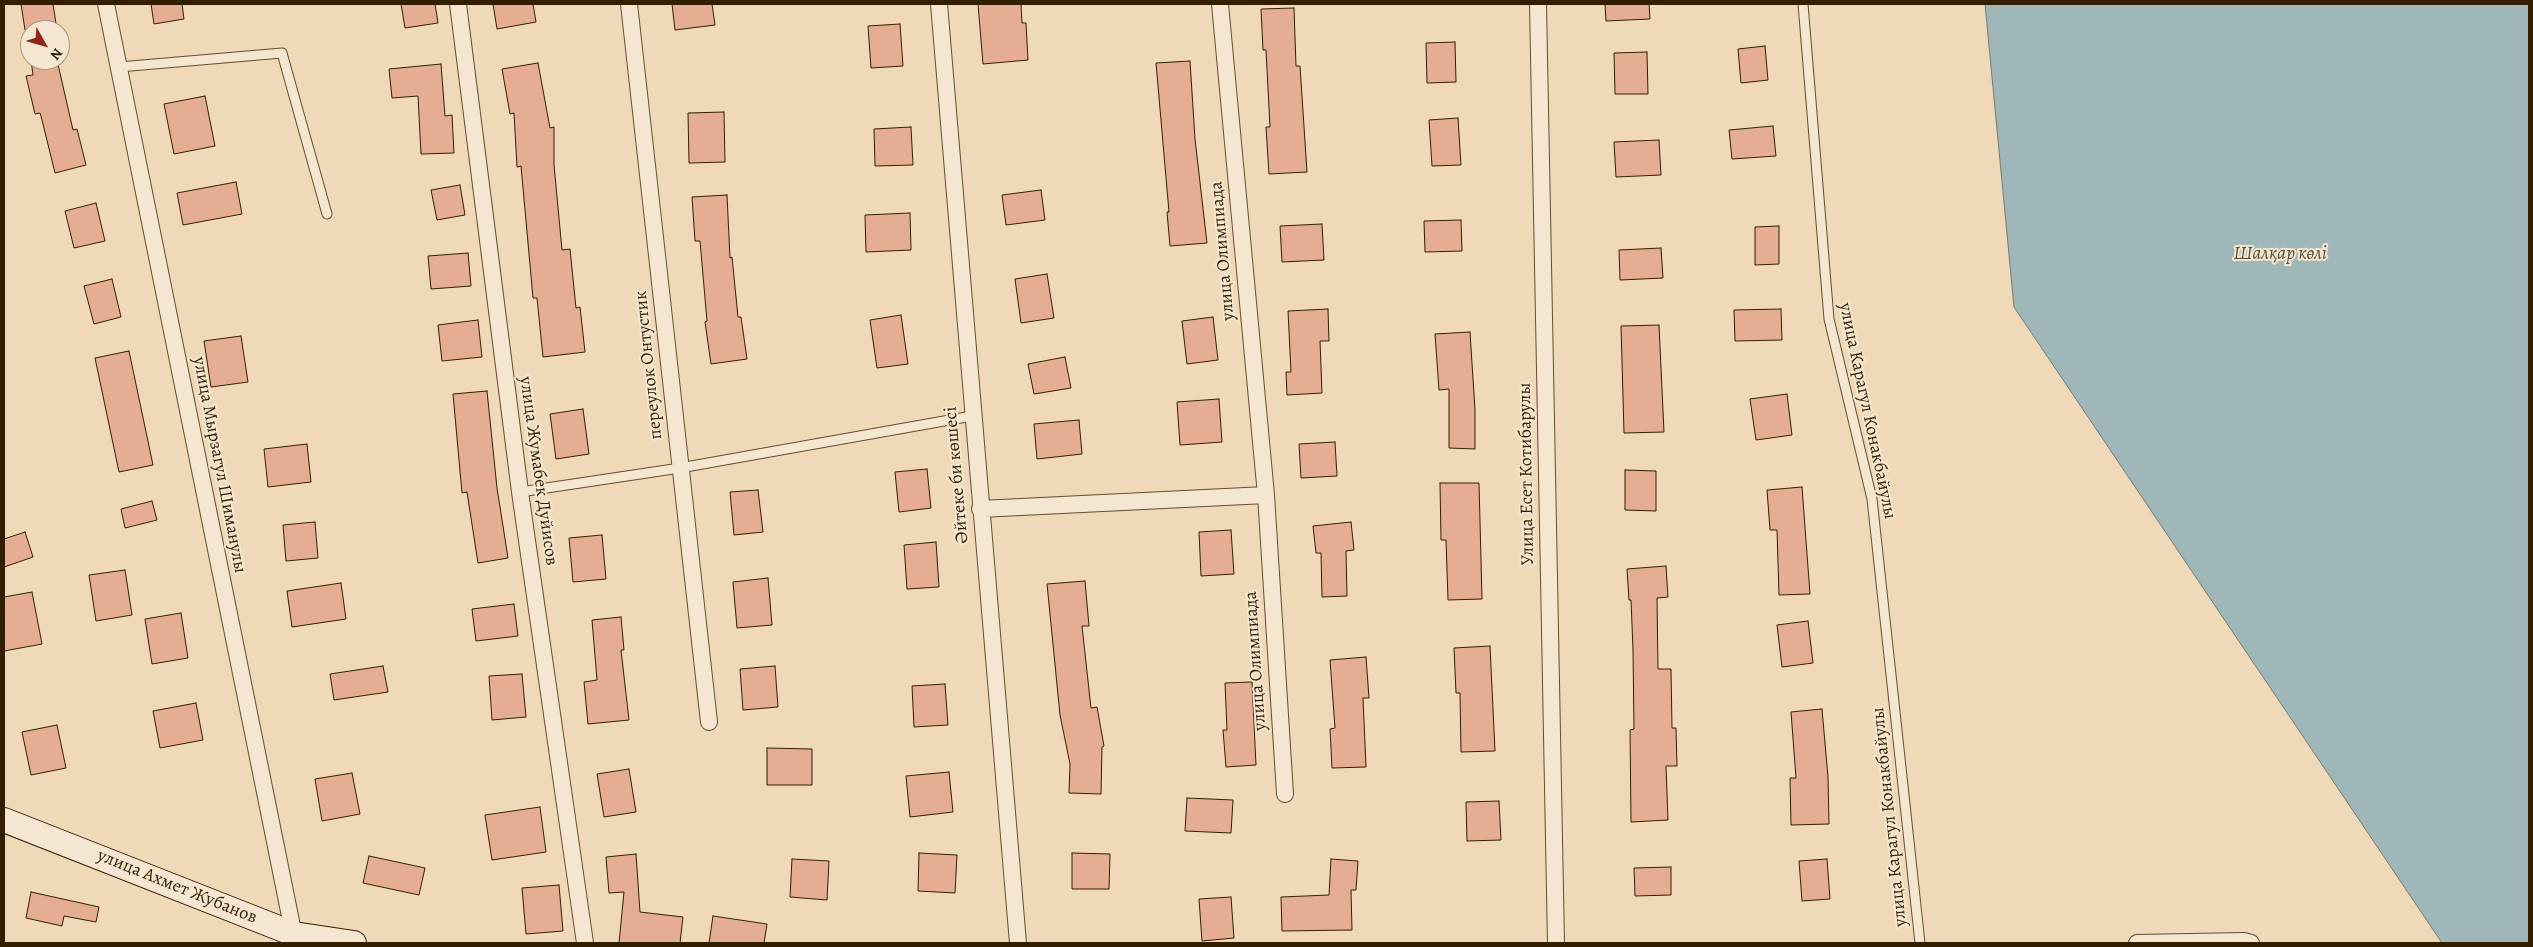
<!DOCTYPE html>
<meta charset="utf-8">
<style>
body{margin:0}
#map{position:relative;width:2533px;height:947px;overflow:hidden;background:#f0d9b8;font-family:Alegreya,serif}
canvas{display:block}
.frame{position:absolute;inset:0;border:5px solid #331e00;pointer-events:none}
.north{position:absolute;left:20px;top:20px;width:50px;height:50px;box-sizing:border-box;background:#f5e6d1;border:1px solid #a7967d;border-radius:50%;rotate:128deg;font-size:14px;font-weight:700;line-height:20px;text-align:center;color:#331e00}
.north::after{content:'';display:block;margin:auto;width:18px;height:22px;background:#8f2418;clip-path:polygon(50% 0,100% 100%,50% 72%,0 100%)}
</style>
<div id="map">
<canvas width="2533" height="947"></canvas>
<div class="frame"></div>
<div class="north">N</div>
</div>
<script>
const context = document.querySelector('canvas').getContext('2d');
context.lineJoin = 'round';
function fillPath(path, color) { context.fillStyle = color; context.fill(path, 'evenodd'); }
const shape = rows => new Path2D(rows.map(r => 'M' + r).join(''));
function strokePath(path, color, width, dash) { context.strokeStyle = color; context.lineWidth = width; context.lineCap = dash ? 'butt' : 'round'; context.setLineDash(dash || []); context.stroke(path); }
function drawText(font, color, halo, rows, align = 'center') {
  context.font = font + ' Alegreya,serif'; context.lineWidth = 4; context.setLineDash([]); context.textBaseline = 'middle'; context.strokeStyle = halo; context.fillStyle = color; for (const [text, x, y, turn = 0] of rows) {
    context.save(); context.translate(x, y); context.rotate((+turn || 0) * Math.PI / 180); context.textAlign = isNaN(turn) ? turn : align; if (halo) context.strokeText(text, 0, 0); context.fillText(text, 0, 0); context.restore();
  }
}
const water = shape([
 [1985,4,2529,4,2529,943,2442,943,2014,307,1985,4]
]);
const building = shape([
 [21,4,53,4,57,30,25,30,21,4],
 [151,4,182,4,184,19,154,24,151,4],
 [401,4,435,4,438,23,405,28,401,4],
 [493,4,533,4,536,22,497,29,493,4],
 [672,4,712,4,715,25,675,30,672,4],
 [978,4,1021,4,1022,23,1026,23,1028,60,983,64,978,4],
 [1605,4,1649,4,1650,19,1606,21,1605,4],
 [1294,8,1296,66,1300,66,1307,172,1269,174,1266,127,1270,127,1266,50,1263,50,1261,9,1294,8],
 [900,24,903,66,871,68,868,26,900,24],
 [1455,42,1456,82,1427,83,1426,43,1455,42],
 [1765,46,1768,80,1741,83,1738,49,1765,46],
 [1647,52,1648,94,1615,94,1614,53,1647,52],
 [31,60,57,60,73,130,77,129,86,165,55,173,41,116,40,113,35,114,26,76,33,75,31,60],
 [1190,61,1195,139,1207,243,1170,246,1167,212,1169,212,1156,63,1190,61],
 [538,63,550,128,554,127,554,165,562,250,570,249,576,308,580,307,585,352,543,357,537,298,533,298,521,166,517,167,514,113,510,114,502,69,538,63],
 [441,64,445,116,452,115,454,153,421,154,418,96,392,98,389,69,441,64],
 [205,96,215,146,174,154,164,104,205,96],
 [724,112,725,162,689,163,688,113,724,112],
 [1458,118,1461,165,1432,166,1429,120,1458,118],
 [1773,126,1776,156,1732,159,1729,130,1773,126],
 [911,127,913,165,875,166,874,129,911,127],
 [1659,140,1661,175,1616,177,1614,142,1659,140],
 [236,182,242,214,183,225,177,193,236,182],
 [460,185,465,215,437,220,431,190,460,185],
 [1041,190,1045,220,1006,225,1002,195,1041,190],
 [727,195,730,258,732,257,738,317,741,317,747,359,711,364,705,322,707,321,700,241,695,241,692,197,727,195],
 [96,203,105,241,74,248,65,211,96,203],
 [910,213,911,250,866,252,865,215,910,213],
 [1461,220,1462,251,1425,252,1424,221,1461,220],
 [1322,224,1324,260,1282,262,1280,226,1322,224],
 [1779,226,1779,264,1755,265,1755,227,1779,226],
 [1661,248,1663,278,1620,280,1619,250,1661,248],
 [468,253,471,286,431,289,428,256,468,253],
 [1047,274,1054,318,1021,323,1015,279,1047,274],
 [112,279,121,317,94,324,84,286,112,279],
 [1328,309,1329,341,1320,341,1322,393,1287,395,1286,372,1291,372,1288,311,1328,309],
 [1781,309,1782,340,1735,341,1734,310,1781,309],
 [901,315,908,364,877,368,870,320,901,315],
 [1213,317,1218,360,1187,364,1182,321,1213,317],
 [478,320,482,357,442,361,438,325,478,320],
 [1659,325,1664,432,1624,433,1621,326,1659,325],
 [1470,332,1475,410,1475,449,1449,448,1449,389,1439,390,1435,334,1470,332],
 [241,336,248,382,211,387,204,341,241,336],
 [129,351,153,465,119,472,95,358,129,351],
 [1065,357,1071,388,1034,394,1028,364,1065,357],
 [487,391,497,488,508,558,478,563,467,492,462,493,453,394,487,391],
 [1787,394,1792,435,1756,440,1750,399,1787,394],
 [1219,399,1222,442,1180,445,1177,402,1219,399],
 [583,409,589,454,556,459,550,414,583,409],
 [1079,420,1082,454,1037,459,1034,424,1079,420],
 [1335,442,1337,476,1301,478,1299,444,1335,442],
 [307,444,311,482,268,487,264,449,307,444],
 [927,469,931,508,899,512,895,472,927,469],
 [1625,470,1656,471,1656,511,1625,510,1625,470],
 [1440,483,1479,483,1482,599,1448,600,1446,540,1441,540,1440,483],
 [1802,487,1810,594,1779,595,1777,530,1770,530,1767,490,1802,487],
 [758,490,763,532,734,535,730,492,758,490],
 [152,501,157,520,125,528,121,509,152,501],
 [315,522,318,558,286,561,283,525,315,522],
 [1351,522,1354,550,1346,551,1347,596,1322,597,1321,553,1316,553,1313,526,1351,522],
 [1231,530,1234,574,1201,576,1199,532,1231,530],
 [25,532,33,557,4,567,4,539,25,532],
 [602,535,606,579,573,582,569,538,602,535],
 [936,542,939,587,907,589,904,545,936,542],
 [1666,566,1668,597,1657,598,1658,669,1671,669,1672,728,1676,728,1677,766,1666,766,1668,820,1631,822,1630,730,1634,729,1633,650,1631,600,1629,600,1627,569,1666,566],
 [125,570,132,615,96,621,89,575,125,570],
 [768,578,772,625,737,628,733,582,768,578],
 [1085,581,1089,626,1082,626,1091,708,1097,707,1104,746,1102,747,1101,794,1069,793,1070,764,1060,715,1047,584,1085,581],
 [341,583,346,619,292,627,287,591,341,583],
 [32,592,42,644,4,651,4,597,32,592],
 [514,604,518,636,476,641,472,609,514,604],
 [181,613,188,658,152,664,145,619,181,613],
 [621,617,624,650,621,650,629,720,588,724,584,682,597,680,592,620,621,617],
 [1808,621,1813,663,1782,667,1777,625,1808,621],
 [1490,646,1495,751,1461,752,1460,693,1456,693,1454,648,1490,646],
 [1366,657,1369,698,1363,698,1366,767,1332,768,1330,729,1335,728,1330,660,1366,657],
 [383,666,388,692,334,700,330,674,383,666],
 [775,666,778,707,743,710,740,669,775,666],
 [522,674,526,717,492,720,489,676,522,674],
 [1252,682,1256,765,1226,767,1223,730,1227,730,1225,683,1252,682],
 [945,684,948,725,914,727,912,686,945,684],
 [196,703,203,740,160,748,153,711,196,703],
 [1822,709,1828,777,1829,824,1791,825,1790,778,1796,778,1791,712,1822,709],
 [57,725,66,768,31,775,22,732,57,725],
 [767,748,812,749,812,785,767,785,767,748],
 [629,769,636,812,604,817,597,774,629,769],
 [949,772,953,812,910,817,906,776,949,772],
 [352,773,360,814,322,821,315,779,352,773],
 [1187,798,1233,800,1231,833,1185,831,1187,798],
 [1499,801,1501,840,1467,841,1466,802,1499,801],
 [540,807,546,852,492,860,485,815,540,807],
 [919,853,957,855,955,893,918,891,919,853],
 [1072,853,1110,854,1109,889,1072,889,1072,853],
 [636,854,640,912,683,917,680,943,619,943,624,892,609,893,606,857,636,854],
 [369,856,425,868,419,895,363,883,369,856],
 [792,859,829,861,827,900,790,897,792,859],
 [1331,859,1358,861,1356,890,1351,890,1352,930,1282,931,1281,897,1329,895,1331,859],
 [1827,859,1830,899,1802,901,1799,861,1827,859],
 [1671,867,1671,895,1635,896,1634,868,1671,867],
 [559,885,563,931,526,934,522,888,559,885],
 [31,892,99,907,96,922,64,916,62,926,26,918,31,892],
 [1231,897,1234,938,1202,941,1199,899,1231,897],
 [713,916,767,924,764,943,709,943,713,916]
]);
const service = shape([
 [1803,4,1829,319,1872,499,1920,943],
 [119,67,282,53,327,214],
 [520,492,680,468,972,416]
]);
const minor = shape([
 [106,4,295,941],
 [458,4,520,492,585,943],
 [629,4,709,722],
 [939,4,1018,943],
 [1538,4,1556,943],
 [1266,495,1285,794],
 [980,509,1266,495,1220,4],
 [2137,943,2244,941,2251,943]
]);
const secondary = shape([
 [4,820,294,934,354,943]
]);
const streetNames = [
 ["улица Олимпиада",1223,251,-95],
 ["переулок Онтустик",649,365,-96],
 ["улица Карагул Конакбайулы",1867,411,78],
 ["улица Мырзагул Шиманулы",219,465,79],
 ["улица Жумабек Дуйисов",538,471,82],
 ["Улица Есет Котибарулы",1527,474,-91],
 ["Әйтеке би көшесі",957,475,-95],
 ["улица Олимпиада",1256,661,-94],
 ["улица Карагул Конакбайулы",1890,817,-96],
 ["улица Ахмет Жубанов",177,887,22]
];
const waterNames = [
 ["Шалқар көлі",2280,254]
];
fillPath(water, '#a0b7ba');
strokePath(water, '#747a70', 1);
fillPath(building, '#e4ad94');
strokePath(building, '#331e00', 1);
strokePath(service, '#624d2e', 11);
strokePath(minor, '#624d2e', 18);
strokePath(secondary, '#331e00', 26);
strokePath(service, '#f5e6d1', 9);
strokePath(minor, '#f5e6d1', 16);
strokePath(secondary, '#f5e6d1', 24);
drawText('18px', '#331e00', '#f5e6d1', streetNames);
drawText('italic 19px', '#544c38', '#f5e6d1', waterNames);
</script>
